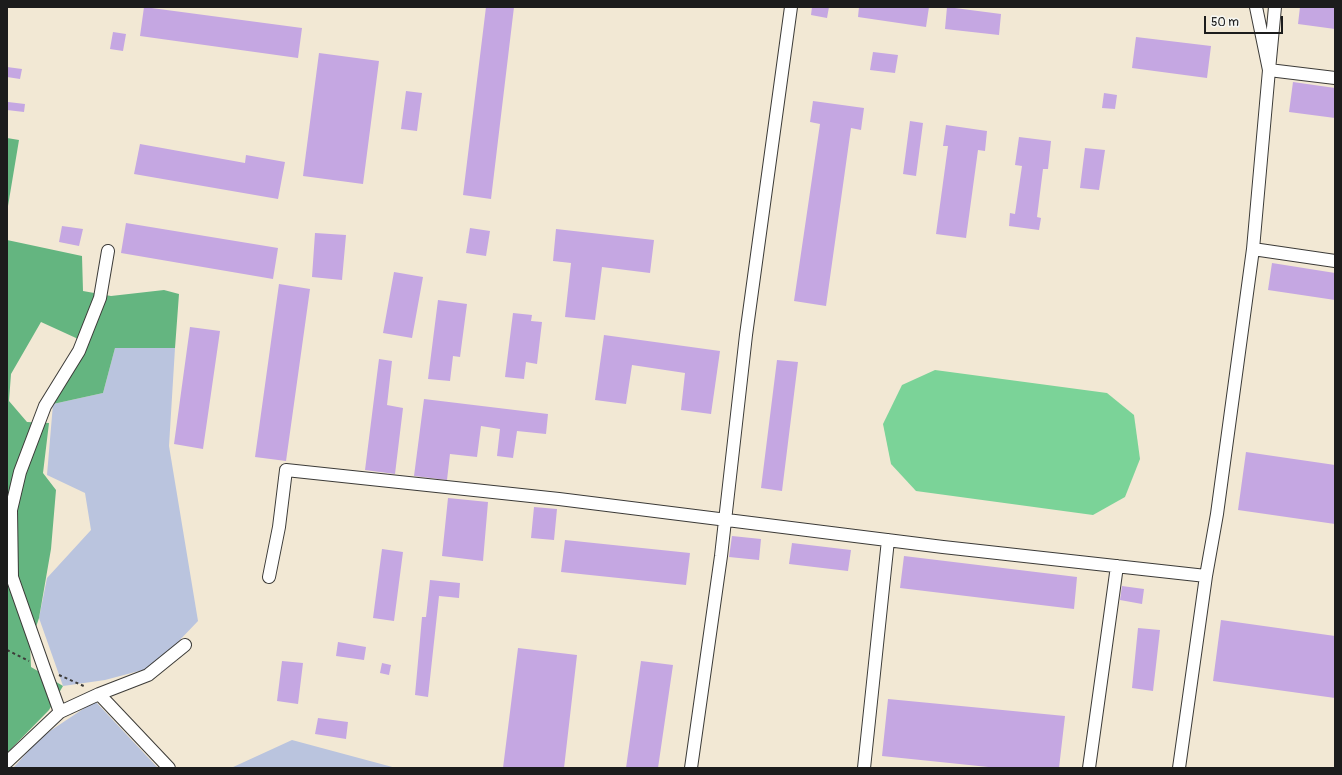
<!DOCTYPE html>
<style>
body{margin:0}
#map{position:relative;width:1342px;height:775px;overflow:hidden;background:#f2e8d4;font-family:Pangolin,sans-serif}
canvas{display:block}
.frame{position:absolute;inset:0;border:8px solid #1c1c1c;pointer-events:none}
.scale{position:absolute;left:1204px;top:16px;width:79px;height:18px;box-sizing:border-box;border:2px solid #1c1c1c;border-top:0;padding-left:5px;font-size:12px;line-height:14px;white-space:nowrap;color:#1c1c1c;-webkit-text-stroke:3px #f6f6f2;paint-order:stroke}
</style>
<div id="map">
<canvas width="1342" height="775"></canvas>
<div class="frame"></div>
<div class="scale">50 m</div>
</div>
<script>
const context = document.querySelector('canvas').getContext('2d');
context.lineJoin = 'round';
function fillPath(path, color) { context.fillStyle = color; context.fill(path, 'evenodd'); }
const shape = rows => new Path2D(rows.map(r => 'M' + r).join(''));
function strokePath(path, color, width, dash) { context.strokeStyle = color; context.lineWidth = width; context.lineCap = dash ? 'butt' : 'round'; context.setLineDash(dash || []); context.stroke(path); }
const industrial = shape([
 [115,348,175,348,169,446,198,621,154,667,105,680,63,686,39,618,47,578,91,530,85,493,47,475,53,404,103,393],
 [95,701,158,768,13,768,41,737],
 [292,740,396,768,231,768]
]);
const green = shape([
 [935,370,1107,393,1134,415,1140,459,1125,497,1093,515,916,491,891,464,883,424,902,385]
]);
const forest = shape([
 [7,138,19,140,7,212],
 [7,240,82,256,83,291,111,296,164,290,179,294,175,348,115,348,103,393,53,404,86,348,76,338,41,322,11,374,9,401,27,422,49,423,43,473,56,490,51,549,39,618,30,645,31,667,63,686,49,710,7,753]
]);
const building = shape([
 [144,7,302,28,298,58,140,36],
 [486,7,514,7,491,199,463,195],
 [812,7,829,7,827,18,811,15],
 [859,7,929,7,926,27,858,17],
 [947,7,1001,14,999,35,945,29],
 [1300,7,1335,7,1335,29,1298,24],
 [113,32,126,34,123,51,110,49],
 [1136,37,1211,46,1207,78,1132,68],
 [873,52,898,55,895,73,870,70],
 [319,53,379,61,363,184,303,176],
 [7,67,22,69,20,79,7,77],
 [1293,82,1335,88,1335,118,1289,112],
 [406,91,422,93,417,131,401,129],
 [1104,93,1117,95,1115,109,1102,108],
 [813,101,864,108,861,130,851,128,826,306,794,301,820,124,810,122],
 [8,102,25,104,24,112,7,110],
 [910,121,923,123,916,176,903,174],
 [946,125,987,131,985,151,978,150,966,238,936,234,948,146,943,146],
 [1019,137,1051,141,1048,169,1043,169,1037,217,1041,218,1039,230,1009,226,1010,213,1015,214,1022,166,1015,165],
 [140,144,245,163,246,155,285,162,278,199,134,174],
 [1085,148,1105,150,1099,190,1080,188],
 [126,223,278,248,273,279,121,253],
 [62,226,83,229,79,246,59,242],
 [470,228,490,231,486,256,466,253],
 [556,229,654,240,650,273,602,267,595,320,565,317,571,263,553,261],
 [315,233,346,235,342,280,312,277],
 [1272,263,1335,273,1335,300,1268,290],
 [394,272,423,277,412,338,383,333],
 [279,284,310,289,286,461,255,457],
 [438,300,467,304,460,357,453,356,450,381,428,379],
 [513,313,532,315,531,321,542,322,537,364,526,362,524,379,505,377],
 [190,327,220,331,203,449,174,444],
 [604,335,720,351,711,414,681,410,685,373,632,365,626,404,595,400],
 [379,359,392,361,387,405,403,408,395,474,365,470],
 [777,360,798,362,782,491,761,488],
 [424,399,548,414,546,434,517,431,513,458,497,456,500,429,481,426,477,457,450,454,447,480,414,476],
 [1246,452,1335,465,1335,524,1238,510],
 [448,498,488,502,483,561,442,556],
 [534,507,557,509,554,540,531,538],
 [732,536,761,539,759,560,729,557],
 [565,540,690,553,686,585,561,572],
 [792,543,851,550,848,571,789,564],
 [382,549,403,552,394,621,373,618],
 [904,556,1077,577,1074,609,900,588],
 [430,580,460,583,459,598,439,596,428,697,415,695,422,617,426,617],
 [1122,586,1144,589,1142,604,1120,600],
 [1221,620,1335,636,1335,698,1213,681],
 [1138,628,1160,630,1153,691,1132,688],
 [338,642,366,647,364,660,336,656],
 [518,648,577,655,564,768,503,768],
 [282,661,303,663,298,704,277,701],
 [641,661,673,665,658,768,626,768],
 [382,663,391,665,389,675,380,673],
 [888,699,1065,716,1059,768,998,768,882,756],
 [318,718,348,722,346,739,315,734]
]);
const path = shape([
 [7,650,29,661],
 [59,675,86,687]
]);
const minor = shape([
 [1275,7,1269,70,1335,78],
 [1253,249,1335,261],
 [269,577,279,527,286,470,559,499,943,547,1206,576],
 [99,694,169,768],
 [60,712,44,668,12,577,11,510,20,472,45,406,79,351,100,298,108,251],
 [7,762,60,712,99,694,148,675,185,645],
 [691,768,721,556,746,335,791,7],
 [864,768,888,540],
 [1089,768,1117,566],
 [1179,768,1206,576,1217,514,1253,249,1269,70,1256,7]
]);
fillPath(industrial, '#bac4de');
fillPath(green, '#7bd398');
fillPath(forest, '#64b580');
fillPath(building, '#c5a7e2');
strokePath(minor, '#3c3b38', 14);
strokePath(path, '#3c3b38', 2, [3, 3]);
strokePath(minor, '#fff', 12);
</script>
